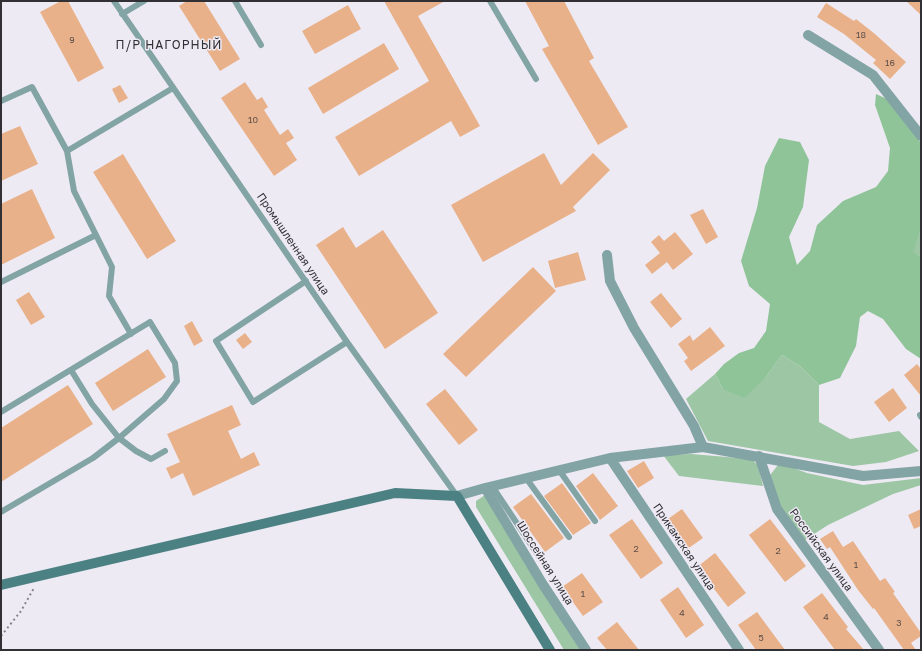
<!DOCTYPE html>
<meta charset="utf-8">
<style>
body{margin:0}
#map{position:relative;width:922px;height:651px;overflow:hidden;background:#eeeaf4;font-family:"Golos Text",sans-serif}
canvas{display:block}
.frame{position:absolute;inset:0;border:2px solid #313034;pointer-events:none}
</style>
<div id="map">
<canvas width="922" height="651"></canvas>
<div class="frame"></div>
</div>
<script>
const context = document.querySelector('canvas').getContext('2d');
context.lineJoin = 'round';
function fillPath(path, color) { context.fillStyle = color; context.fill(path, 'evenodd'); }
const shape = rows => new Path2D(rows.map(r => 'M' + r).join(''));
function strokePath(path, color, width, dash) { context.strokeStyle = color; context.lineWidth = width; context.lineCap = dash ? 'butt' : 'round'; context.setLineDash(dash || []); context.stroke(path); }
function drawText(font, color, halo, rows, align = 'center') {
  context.font = font + ' "Golos Text",sans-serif'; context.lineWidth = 3; context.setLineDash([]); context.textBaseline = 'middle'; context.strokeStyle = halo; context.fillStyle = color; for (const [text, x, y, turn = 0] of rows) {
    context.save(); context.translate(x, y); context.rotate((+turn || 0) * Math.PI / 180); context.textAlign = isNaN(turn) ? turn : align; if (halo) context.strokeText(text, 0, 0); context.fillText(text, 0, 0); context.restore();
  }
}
const green = shape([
 [921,228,921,257,912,252],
 [782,355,800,366,819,385,819,422,850,439,899,431,919,451,886,462,853,466,708,441,686,399,715,374,723,389,765,378],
 [691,454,751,459,758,465,763,486,679,476,663,455],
 [783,464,807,473,863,485,921,478,921,485,893,494,828,525,805,540,780,506,767,479,778,465],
 [485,495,582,650,564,650,476,507,476,501]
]);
const forest = shape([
 [876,94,887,99,921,143,921,228,913,252,921,257,921,359,906,349,883,319,868,311,860,317,856,346,840,378,819,385,800,366,782,355,765,378,744,398,723,389,715,374,724,364,739,353,754,348,766,331,770,304,749,286,741,261,757,208,765,166,779,138,800,142,809,160,803,207,789,237,797,265,810,251,817,225,843,201,876,187,888,171,890,148,875,105]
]);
const building = shape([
 [61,1,68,1,104,68,78,82,40,12],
 [187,1,204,1,240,59,220,71,179,6],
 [384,1,445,1,418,16,480,126,460,137,451,121,359,176,335,137,429,81],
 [525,1,564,1,594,58,589,61,628,127,598,145,542,49,549,46],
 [906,1,921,1,921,15],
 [826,3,854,21,856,19,875,34,906,62,890,79,873,63,876,60,844,34,817,17],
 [348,5,361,29,315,54,302,31],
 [384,43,399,69,323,114,308,88],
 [245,82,257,100,262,97,268,107,264,110,280,135,288,129,294,138,286,143,297,160,274,176,221,98],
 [120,85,128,98,119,103,112,89],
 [20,126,38,164,1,181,1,134],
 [544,153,561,185,593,153,610,170,573,207,576,211,483,262,451,205],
 [123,154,176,241,147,259,93,172],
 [32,189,55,238,1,265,1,204],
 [703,209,718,237,706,244,690,215],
 [343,227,356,248,383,230,438,313,385,349,316,245],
 [675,232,693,254,673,270,667,262,652,274,645,265,660,253,651,242,659,235,664,241],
 [578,252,586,280,555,288,548,261],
 [533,267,556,291,466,377,443,354],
 [29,292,45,317,31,325,16,300],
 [661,293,682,319,671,328,650,302],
 [192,321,203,341,194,346,184,326],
 [710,327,725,346,691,371,684,361,688,358,678,344,690,335,693,341],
 [245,333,252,342,243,349,236,340],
 [148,349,166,377,113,411,95,383],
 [917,364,921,369,921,396,904,375],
 [68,385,93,424,1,482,1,428],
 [893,388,907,408,889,422,874,402],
 [445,389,478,430,459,445,426,404],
 [232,405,241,425,228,431,241,459,254,452,260,465,193,496,183,473,171,479,166,468,180,462,167,434],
 [644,461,654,478,638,488,627,471],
 [593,473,618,506,600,520,576,486],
 [562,483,591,523,573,535,544,496],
 [531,494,564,538,545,552,513,507],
 [682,509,703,538,686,550,665,521],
 [921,509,921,526,914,529,908,515],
 [632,519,663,563,641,579,609,535],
 [770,519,806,566,785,582,749,535],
 [833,531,843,547,853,541,880,581,885,578,895,592,893,593,921,633,921,636,911,643,916,650,904,650,874,608,873,609,858,590,830,547,827,549,820,539],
 [715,553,746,593,728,607,697,567],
 [582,573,603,602,583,616,562,587],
 [678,587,704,625,686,638,660,600],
 [822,593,848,627,846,629,864,650,835,650,803,607],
 [757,612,785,650,756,650,738,625],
 [617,622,639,650,607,650,597,638]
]);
const path = shape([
 [1,636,21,611,34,588]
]);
const lane = shape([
 [114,1,347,342,457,496],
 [235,1,261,45],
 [490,1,536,79],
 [122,14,144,1],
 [1,101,32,87,67,151,173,88],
 [67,151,74,191,112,267,109,296,131,334],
 [306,281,216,341,253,402,347,342],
 [1,282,96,235],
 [71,370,92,404,119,438,136,451,151,459,165,451],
 [1,412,150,322,175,363,177,381,164,399,119,438,93,458,1,512],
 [920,415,921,417],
 [559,470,595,521],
 [526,478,569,537],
 [492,486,538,555]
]);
const street = shape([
 [808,35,873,75,921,136],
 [607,255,610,281,634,328,694,426,703,447],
 [759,456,777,509,879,650],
 [610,458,739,650],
 [485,488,542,583,586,650],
 [457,496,485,488,610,458,703,447,863,476,921,471]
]);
const secondary = shape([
 [1,585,395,493,457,496,550,650]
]);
const numberNames = [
 ["18",861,35],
 ["9",72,40],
 ["16",890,63],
 ["10",253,120],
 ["2",636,549],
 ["2",778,551],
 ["1",856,565],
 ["1",583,594],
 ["4",682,613],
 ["4",826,617],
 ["3",899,623],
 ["5",761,638]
];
const streetNames = [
 ["Промышленная улица",293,244,56],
 ["Прикамская улица",684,547,56],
 ["Российская улица",821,550,54],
 ["Шоссейная улица",545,563,58]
];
const neighbourhoodNames = [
 ["П/Р НАГОРНЫЙ",169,45]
];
fillPath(green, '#9cc6a4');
fillPath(forest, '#8fc499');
fillPath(building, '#e8b18a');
strokePath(path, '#87858b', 2, [2, 3]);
strokePath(lane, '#82a4a5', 6);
strokePath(street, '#82a4a5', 10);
strokePath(secondary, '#4c8183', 10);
drawText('9px', '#5f504a', null, numberNames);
drawText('11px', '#313034', '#eeeaf4', streetNames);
context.letterSpacing = '1px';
drawText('12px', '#313034', '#eeeaf4', neighbourhoodNames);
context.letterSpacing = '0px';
</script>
